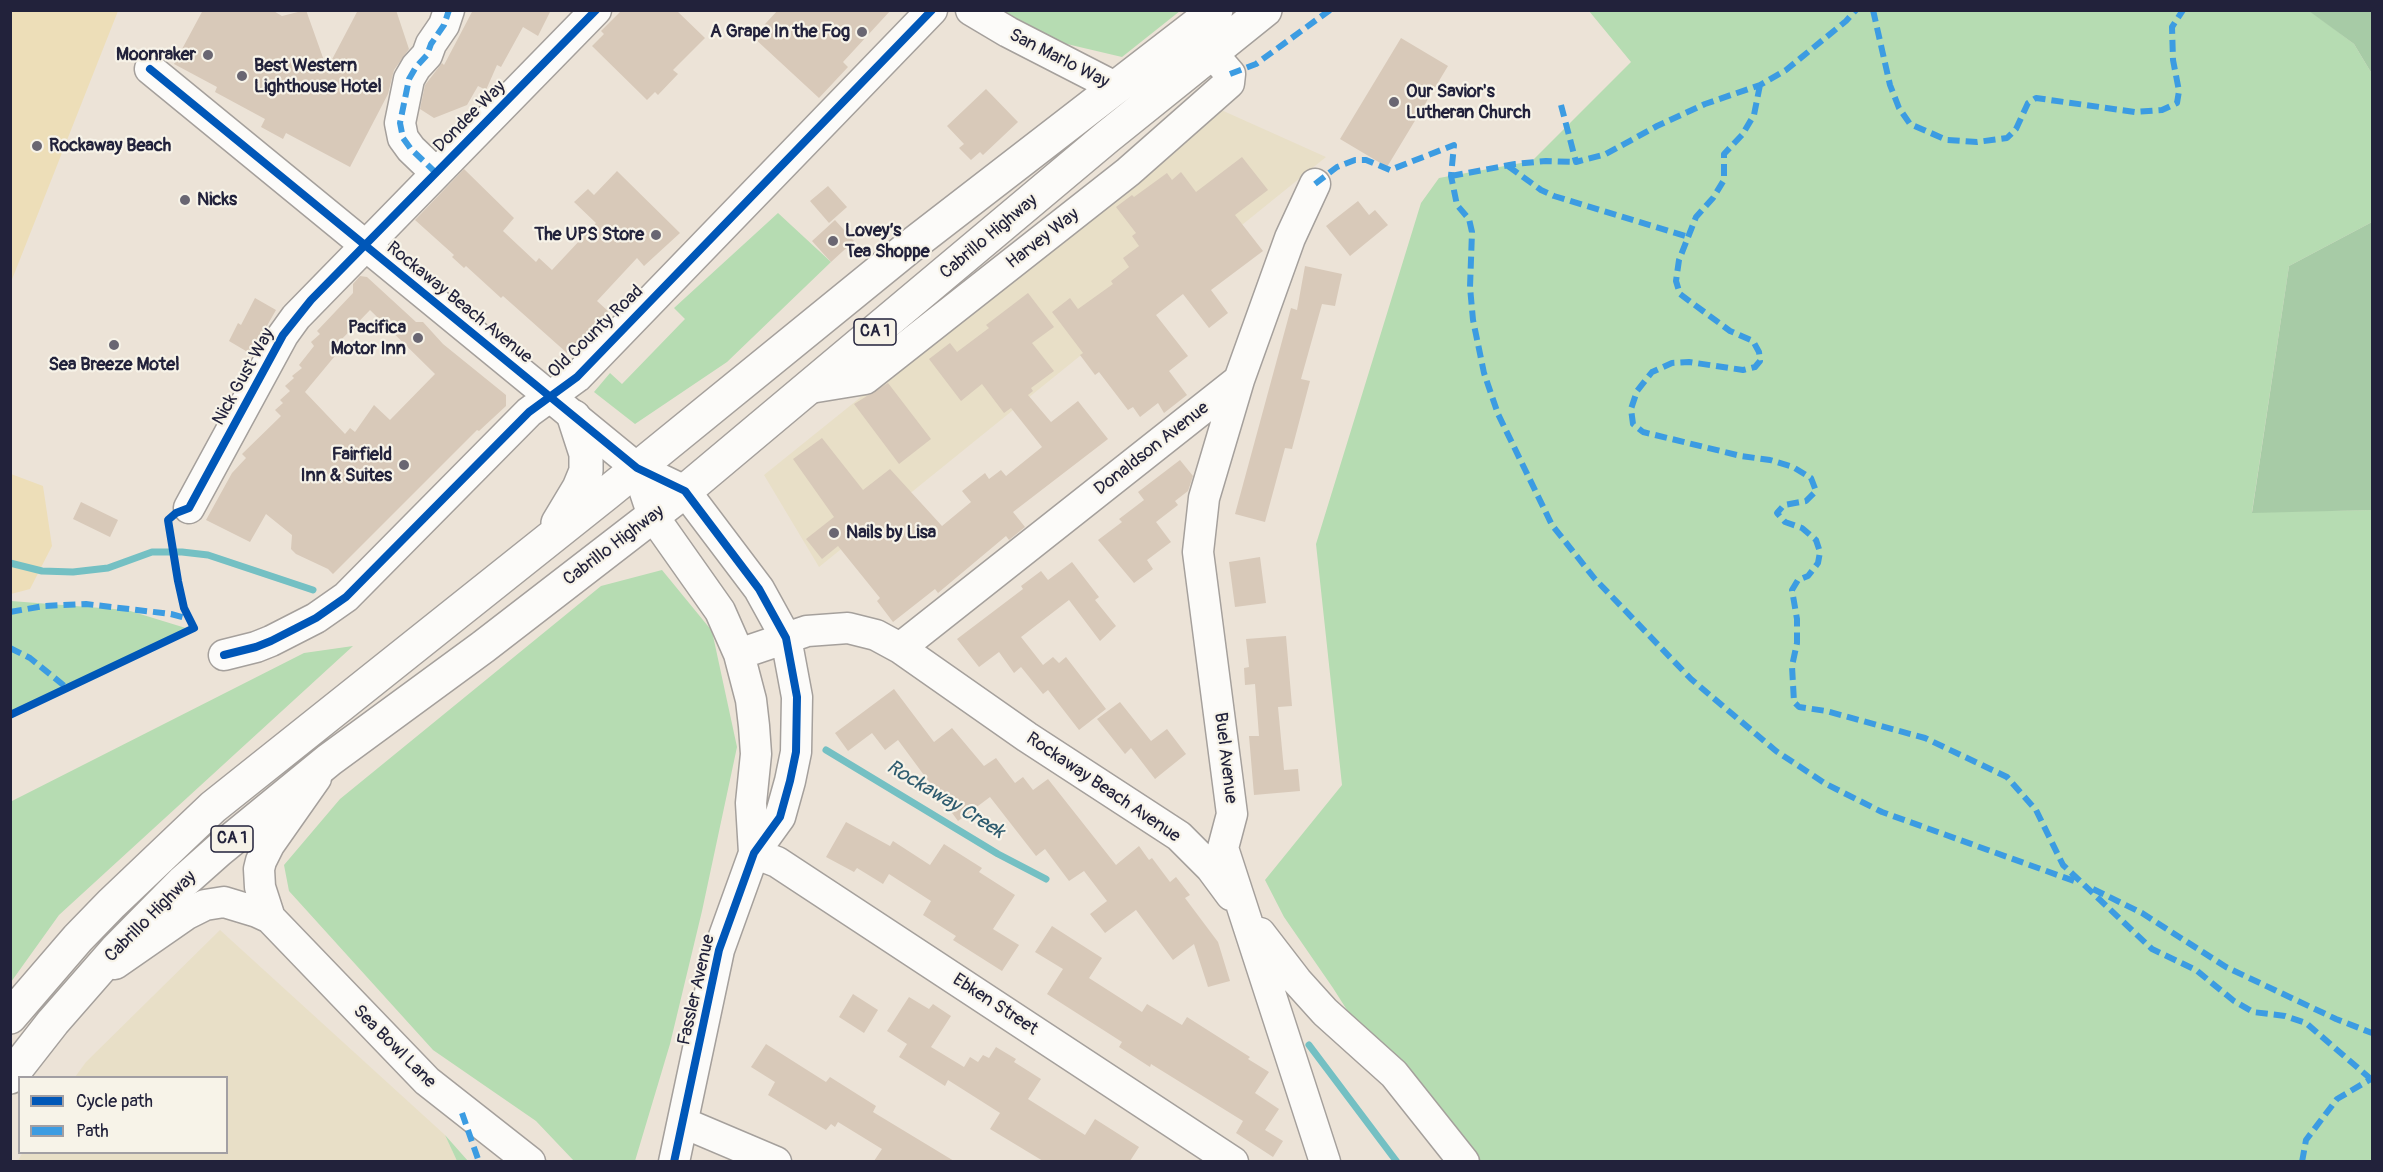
<!DOCTYPE html>
<meta charset="utf-8">
<style>
body{margin:0}
#map{position:relative;width:2383px;height:1172px;overflow:hidden;background:#ece3d7;font-family:Pangolin,sans-serif}
canvas{display:block}
.frame{position:absolute;inset:0;border:12px solid #22223b;pointer-events:none}
.legend{position:absolute;left:18px;top:1076px;width:210px;height:78px;box-sizing:border-box;background:#f7f3e8;border:2px solid #a29fa3;margin:0;padding:8px 10px;list-style:none;font-size:18px;color:#22223b}
.legend li{display:flex;align-items:center;gap:12px;height:30px}
.legend b{width:30px;border:2px solid #a29fa3}
</style>
<div id="map">
<canvas width="2383" height="1172"></canvas>
<div class="frame"></div>
<ul class="legend">
<li><b style="height:8px;background:#0057b8"></b>Cycle path</li>
<li><b style="height:8px;background:#3c9ce2"></b>Path</li>
</ul>
</div>
<script>
const context = document.querySelector('canvas').getContext('2d');
context.lineJoin = 'round';
function fillPath(path, color) { context.fillStyle = color; context.fill(path, 'evenodd'); }
const shape = rows => new Path2D(rows.map(r => 'M' + r).join(''));
function strokePath(path, color, width, dash) { context.strokeStyle = color; context.lineWidth = width; context.lineCap = dash ? 'butt' : 'round'; context.setLineDash(dash || []); context.stroke(path); }
function drawText(font, color, halo, rows, align = 'center') {
  context.font = font + ' Pangolin,sans-serif'; context.lineWidth = 4.5; context.setLineDash([]); context.textBaseline = 'middle'; context.strokeStyle = halo; context.fillStyle = color; for (const [text, x, y, turn = 0] of rows) {
    context.save(); context.translate(x, y); context.rotate((+turn || 0) * Math.PI / 180); context.textAlign = isNaN(turn) ? turn : align; if (halo) context.strokeText(text, 0, 0); context.fillText(text, 0, 0); context.restore();
  }
}
const built = shape([
 [1219,109,1326,157,819,567,764,475],
 [220,930,445,1135,457,1161,17,1162,23,1152,226,1152,226,1078,75,1077,86,1062]
]);
const green = shape([
 [999,10,1180,11,1122,57,1054,41],
 [2309,10,2354,44,2372,74,2372,222,2289,266,2252,512,2372,510,2372,1161,1443,1161,1333,988,1284,917,1265,880,1342,785,1316,544,1421,203,1439,178,1532,161,1631,62,1589,11],
 [778,213,831,262,727,362,635,424,594,392,610,373,622,384,685,319,674,308],
 [662,570,712,631,737,747,702,911,670,1044,635,1161,574,1161,536,1121,433,1050,289,891,284,865,340,799,601,586],
 [11,601,127,610,189,629,11,714],
 [353,646,59,915,11,982,11,800,12,801,304,653],
 [445,1135,468,1161,457,1161]
]);
const forest = shape([
 [2309,11,2372,11,2372,74,2354,44],
 [2372,222,2372,510,2252,513,2289,266]
]);
const sand = shape([
 [11,10,118,11,11,282,10,11],
 [11,474,43,486,52,546,30,589,11,594]
]);
const stream = shape([
 [10,563,42,571,73,572,108,568,152,552,182,552,208,555,313,590],
 [826,750,998,854,1046,879],
 [1309,1045,1397,1162]
]);
const building = shape([
 [203,10,272,10,282,16,306,10,327,69,358,10,396,10,409,49,394,70,388,94,350,167,286,133,283,139,261,127,265,119,215,92,217,87,174,64],
 [473,10,551,10,538,36,523,27,501,67,497,65,486,90,478,86,467,105,434,118,420,109,425,85,442,63,444,65],
 [622,10,676,10,705,38,673,70,678,74,658,95,655,92,647,100,592,46,604,34,601,31],
 [778,10,891,10,843,62,848,67,819,98,753,37],
 [1401,38,1448,66,1387,167,1340,139],
 [986,89,1018,122,983,155,980,152,971,160,959,148,964,144,947,126],
 [1242,157,1268,190,1235,215,1263,251,1211,290,1228,313,1209,328,1183,294,1156,315,1188,356,1169,371,1187,395,1164,413,1158,403,1140,417,1133,407,1128,410,1099,372,1095,375,1080,355,1083,353,1052,312,1070,298,1078,309,1113,284,1111,281,1129,267,1123,258,1139,246,1132,236,1136,233,1116,207,1132,195,1134,197,1167,173,1172,180,1181,172,1196,192],
 [464,169,514,218,503,231,536,262,539,258,552,270,596,223,574,202,588,189,594,195,617,171,680,233,644,266,637,258,597,301,608,311,567,353,503,296,501,298,466,266,464,268,452,257,454,255,415,220],
 [828,186,847,207,829,223,810,201],
 [1358,201,1369,215,1375,210,1388,225,1350,256,1326,226],
 [835,220,854,241,831,262,812,241],
 [1305,266,1342,274,1335,306,1322,304,1301,379,1310,381,1292,449,1285,448,1265,522,1235,514,1291,308,1297,310],
 [360,276,367,277,416,322,423,322,443,344,506,395,506,406,479,431,477,430,333,574,328,569,296,554,291,549,292,535,266,514,250,542,206,520,232,473,246,458,242,454,281,416,275,410,283,403,280,400,290,391,285,386,294,378,292,376,302,368,299,365,314,346,311,342,320,334,317,331,353,293,353,284],
 [370,310,435,374,390,420,374,405,355,432,350,428,345,434,305,392,344,345,340,341],
 [1028,293,1054,327,1032,343,1054,371,1031,388,1033,391,1028,395,1051,422,1078,401,1108,439,1013,512,1025,527,1009,540,1006,536,938,593,935,589,893,622,877,601,880,598,838,546,822,559,806,539,834,517,793,459,822,438,863,490,890,469,942,526,971,502,962,491,985,473,989,479,1001,470,1006,476,1042,447,1011,408,1004,413,982,384,961,401,929,359,950,343,957,352,989,328,986,325],
 [255,298,276,310,251,354,229,341,238,323,241,325],
 [888,383,931,439,899,464,854,404],
 [1180,460,1193,476,1188,491,1175,501,1178,505,1156,522,1171,542,1147,560,1153,569,1134,583,1098,540,1122,522,1119,519,1144,500,1138,492],
 [81,502,118,520,110,537,73,519],
 [1260,557,1266,603,1235,607,1229,562],
 [1072,562,1099,597,1095,600,1116,626,1100,641,1069,600,1021,637,1043,665,1053,657,1059,663,1066,657,1106,709,1079,730,1048,690,1043,694,1021,667,1014,673,999,652,979,667,957,639,1023,589,1021,586,1041,571,1048,580],
 [1286,636,1292,706,1278,707,1284,770,1298,769,1300,791,1254,795,1249,736,1259,736,1255,684,1245,685,1244,668,1249,667,1246,639],
 [894,689,934,742,952,728,984,766,996,758,1015,783,1023,777,1033,790,1048,779,1116,865,1139,846,1149,860,1152,858,1170,882,1176,877,1190,895,1185,898,1218,942,1230,981,1208,987,1194,944,1173,960,1136,910,1105,933,1090,914,1107,901,1084,871,1069,881,1045,849,1036,856,990,797,958,821,898,740,885,750,872,733,848,751,835,733],
 [1120,702,1151,741,1167,729,1186,754,1155,779,1131,748,1125,754,1097,719],
 [846,822,890,846,893,841,930,865,944,844,982,868,979,872,1015,895,993,929,1019,945,1002,971,953,940,956,936,923,915,931,901,889,874,883,884,857,868,854,872,826,857],
 [1052,926,1102,958,1089,978,1142,1012,1147,1004,1182,1025,1187,1017,1250,1057,1248,1059,1269,1072,1255,1093,1279,1109,1265,1130,1283,1141,1273,1157,1236,1133,1243,1121,1151,1064,1150,1067,1119,1047,1122,1042,1047,994,1063,969,1035,952],
 [853,994,878,1010,864,1033,839,1017],
 [909,997,929,1009,933,1004,951,1016,931,1047,964,1067,970,1057,978,1062,983,1055,989,1058,996,1047,1016,1059,1014,1062,1041,1079,1028,1099,1085,1135,1095,1119,1139,1147,1130,1161,1043,1161,990,1129,1000,1113,948,1080,945,1086,899,1057,907,1044,887,1031],
 [766,1044,826,1082,830,1077,876,1106,873,1112,954,1161,874,1161,882,1149,838,1122,835,1127,831,1124,826,1130,768,1095,775,1082,751,1067]
]);
const minor = shape([
 [971,10,1008,32,1117,88],
 [150,69,637,468,685,491,759,589,786,638,797,697,796,752,790,781,780,817,754,853,719,950,674,1162],
 [436,173,411,149,403,138,400,123,409,79,416,67,427,55,431,44,444,25,449,10],
 [1315,184,1290,238,1239,380,1204,498,1198,552,1232,814,1223,848,1325,1162],
 [810,388,865,379,1128,172,1229,83,1230,74,1211,52],
 [637,468,653,516,720,611,739,654,751,700,754,726,756,754,751,803,754,853],
 [189,508,283,335,296,317,596,10],
 [900,648,1239,380],
 [739,654,807,631,848,628,876,635,900,648,1027,737,1179,836,1211,868,1231,895],
 [224,655,256,647,271,641,316,618,346,597,529,412,577,377,932,10],
 [754,853,777,862,1233,1162],
 [270,918,260,887,259,869,261,861,269,845,316,778],
 [1260,933,1297,981,1325,1012,1394,1074,1464,1162],
 [115,964,187,914,205,905,224,902,257,912,270,918,427,1081,530,1162],
 [684,1123,776,1162]
]);
const highway = shape([
 [558,523,579,488,586,471,586,454,574,417],
 [10,1017,78,938,111,904,213,807,607,493,908,248,1216,10],
 [10,1077,53,1022,116,950,183,882,219,850,329,760,483,647,685,491,1107,137,1265,10]
]);
const quiet = shape([
 [1873,10,1890,85,1899,108,1910,124,1947,140,1977,142,2007,138,2016,129,2028,103,2036,98,2135,112,2162,110,2177,103,2179,91,2173,60,2172,27,2183,10],
 [1230,74,1256,64,1330,10],
 [1760,85,1754,115,1742,135,1724,154,1724,180,1713,198,1696,217,1679,260,1676,281,1680,294,1730,331,1753,341,1759,352,1760,361,1755,367,1743,370,1689,362,1672,363,1652,372,1637,391,1631,409,1633,424,1643,432,1741,456,1770,460,1793,467,1811,478,1816,491,1806,501,1784,505,1777,513,1785,522,1802,528,1816,540,1820,552,1818,563,1808,576,1798,580,1792,590,1797,619,1797,643,1792,666,1794,702,1799,707,1826,711,1925,738,2007,777,2036,810,2063,865,2152,949,2196,970,2234,1001,2253,1012,2285,1016,2306,1023,2372,1080],
 [1561,105,1576,162,1606,154,1657,126,1705,104,1760,85,1786,70,1846,21,1856,10],
 [1508,166,1541,190,1554,196,1689,237],
 [436,173,411,149,403,138,400,123,409,79,416,67,427,55,431,44,444,25,449,10],
 [1451,176,1515,164,1546,161,1576,162],
 [1315,184,1337,167,1355,160,1366,160,1390,170,1454,145,1451,176,1457,205,1469,219,1472,232,1470,287,1473,320,1484,373,1498,414,1552,525,1595,579,1691,679,1776,751,1826,784,1882,812,2077,882],
 [10,612,44,606,86,604,171,614,189,619],
 [10,648,30,658,67,688],
 [2093,889,2142,913,2226,967,2336,1019,2372,1033],
 [462,1113,479,1162],
 [2302,1162,2306,1140,2337,1099,2371,1079]
]);
const cycleway = shape([
 [150,69,637,468,685,491,759,589,786,638,797,697,796,752,790,781,780,817,754,853,719,950,674,1162],
 [224,655,256,647,271,641,316,618,346,597,529,412,577,377,932,10],
 [10,715,194,628,184,608,178,581,168,520,176,513,189,508,283,335,311,300,596,10]
]);
const markers = [
 [862,32,6,"#696672"],
 [208,55,6,"#696672"],
 [242,76,6,"#696672"],
 [1394,102,6,"#696672"],
 [37,146,6,"#696672"],
 [185,200,6,"#696672"],
 [656,235,6,"#696672"],
 [833,241,6,"#696672"],
 [418,338,6,"#696672"],
 [114,345,6,"#696672"],
 [404,465,6,"#696672"],
 [834,533,6,"#696672"]
];
const shields = [
 [875,332,42],
 [232,839,42]
];
const shieldNames = [
 ["CA 1",875,332],
 ["CA 1",232,839]
];
const poiNames = [
 ["A Grape In the Fog",850,32,"right"],
 ["Moonraker",196,55,"right"],
 ["Best Western",254,66],
 ["Lighthouse Hotel",254,87],
 ["Our Savior's",1406,92],
 ["Lutheran Church",1406,113],
 ["Rockaway Beach",49,146],
 ["Nicks",197,200],
 ["Lovey’s",845,231],
 ["Tea Shoppe",845,252],
 ["The UPS Store",644,235,"right"],
 ["Pacifica",406,328,"right"],
 ["Motor Inn",406,349,"right"],
 ["Sea Breeze Motel",114,365,"center"],
 ["Fairfield",392,455,"right"],
 ["Inn & Suites",392,476,"right"],
 ["Nails by Lisa",846,533]
];
const streetNames = [
 ["San Marlo Way",1059,59,27],
 ["Dondee Way",470,117,-45],
 ["Cabrillo Highway",989,237,-40],
 ["Harvey Way",1043,239,-38],
 ["Rockaway Beach Avenue",459,303,39],
 ["Old County Road",596,332,-44],
 ["Nick Gust Way",244,377,-61],
 ["Donaldson Avenue",1152,449,-38],
 ["Cabrillo Highway",614,546,-37],
 ["Buel Avenue",1225,758,83],
 ["Rockaway Beach Avenue",1103,788,34],
 ["Cabrillo Highway",151,917,-45],
 ["Fassler Avenue",697,990,-77],
 ["Ebken Street",995,1005,33],
 ["Sea Bowl Lane",394,1047,45]
];
const waterNames = [
 ["Rockaway Creek",945,800,31]
];
fillPath(built, '#e8dfc7');
fillPath(green, '#b6dcb2');
fillPath(forest, '#a7cba6');
fillPath(sand, '#eddeb8');
strokePath(stream, '#74c0c3', 7);
fillPath(building, '#d8c9b9');
strokePath(minor, '#a5a09c', 33);
strokePath(highway, '#a5a09c', 36);
strokePath(minor, '#fcfbf9', 30);
strokePath(highway, '#fcfbf9', 33);
strokePath(quiet, '#3c9ce2', 6, [12, 6]);
strokePath(cycleway, '#0057b8', 8);
for (const [x, y, r, color] of markers) { const dot = new Path2D(); dot.arc(x, y, r, 0, 2 * Math.PI); context.fillStyle = color; context.fill(dot); strokePath(dot, '#f7f3e8', 2); }
for (const [x, y, w] of shields) { const box = new Path2D(); box.roundRect(x - w / 2, y - 13, w, 26, 4.5); context.fillStyle = '#f7f3e8'; context.fill(box); strokePath(box, '#22223b', 1.5); }
drawText('bold 16px', '#22223b', null, shieldNames);
drawText('bold 18px', '#22223b', '#f7f3e8', poiNames, 'left');
drawText('18px', '#22223b', '#f7f3e8', streetNames);
drawText('italic 20px', '#2e5b6e', '#f7f3e8', waterNames);
</script>
